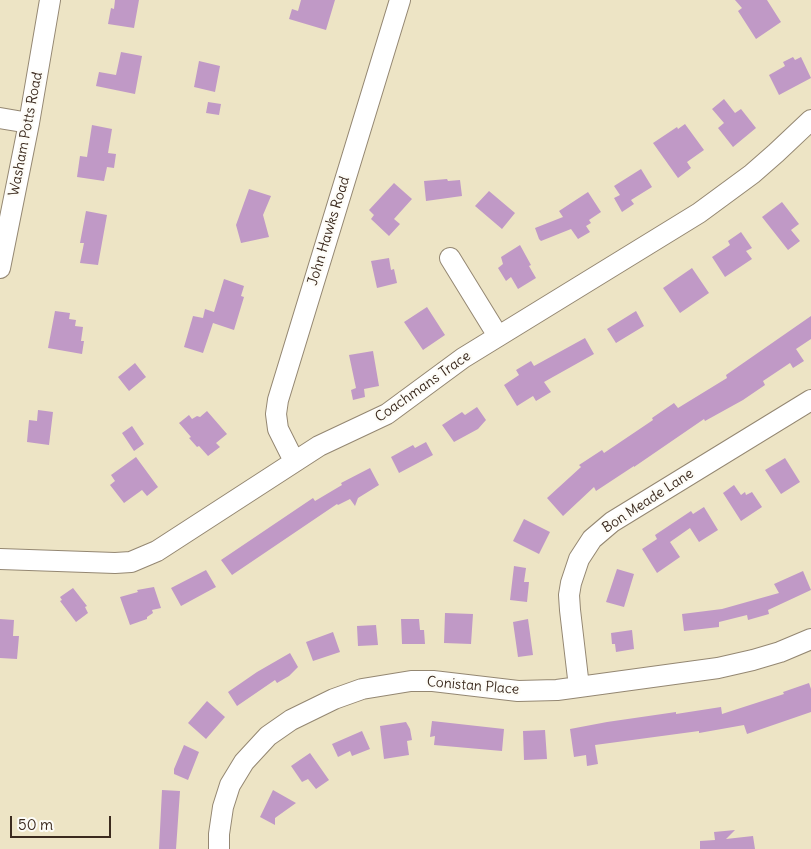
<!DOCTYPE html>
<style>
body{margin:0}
#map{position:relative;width:811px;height:849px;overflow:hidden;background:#ede4c5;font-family:Delius,sans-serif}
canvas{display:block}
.scale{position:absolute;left:10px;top:816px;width:101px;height:22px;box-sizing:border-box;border:2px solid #3b2a1e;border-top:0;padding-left:6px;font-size:15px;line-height:18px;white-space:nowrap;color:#3b2a1e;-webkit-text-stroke:4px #fdfcf7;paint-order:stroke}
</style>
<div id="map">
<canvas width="811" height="849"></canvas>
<div class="scale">50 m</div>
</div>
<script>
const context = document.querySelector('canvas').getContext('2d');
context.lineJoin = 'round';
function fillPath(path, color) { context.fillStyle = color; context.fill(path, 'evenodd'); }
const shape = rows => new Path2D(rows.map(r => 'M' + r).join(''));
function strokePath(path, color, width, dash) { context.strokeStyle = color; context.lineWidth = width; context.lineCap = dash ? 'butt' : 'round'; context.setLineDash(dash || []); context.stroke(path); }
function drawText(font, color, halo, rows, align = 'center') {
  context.font = font + ' Delius,sans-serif'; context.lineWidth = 4.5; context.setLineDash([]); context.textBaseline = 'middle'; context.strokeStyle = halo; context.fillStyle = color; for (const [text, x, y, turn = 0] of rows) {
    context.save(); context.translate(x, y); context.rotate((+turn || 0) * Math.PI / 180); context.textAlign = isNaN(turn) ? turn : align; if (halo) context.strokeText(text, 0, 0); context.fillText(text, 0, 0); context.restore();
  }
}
const building = shape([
 [115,0,139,0,134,28,108,24,111,8,114,9],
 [301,0,335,0,326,30,289,19,292,9,298,11],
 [735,0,767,0,781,22,756,39,738,11,742,8],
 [121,52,142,56,135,94,96,86,99,72,116,75],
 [793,57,795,60,801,57,811,78,779,95,769,75,785,66,783,62],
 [199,61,220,66,215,92,194,87],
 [724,99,735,113,741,109,756,128,733,147,718,128,724,123,712,109],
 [208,102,221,104,219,115,206,113],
 [685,124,704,150,687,162,691,168,678,178,653,143,677,127,678,129],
 [92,125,112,129,108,153,116,154,114,168,107,167,104,181,77,177,80,156,87,157],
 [641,169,652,187,631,200,634,204,622,212,614,198,620,195,614,186],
 [447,179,448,181,460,180,462,196,426,201,424,181],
 [394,183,412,199,394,219,400,224,389,236,371,219,374,215,369,210],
 [249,189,271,196,263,215,269,237,241,243,236,225],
 [489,191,515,213,502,229,475,206],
 [588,192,601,212,589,220,591,223,586,226,590,232,578,239,571,229,541,241,539,239,535,228,563,217,559,211],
 [782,202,799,224,791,230,800,241,788,250,762,217],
 [86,211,107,215,98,265,80,263,84,243,80,243],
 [741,232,752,248,746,251,752,259,725,277,712,257,730,245,728,241],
 [520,245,531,265,529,266,536,278,518,289,511,277,506,281,498,268,503,264,501,257],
 [389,258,391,270,394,269,397,283,377,288,371,261],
 [692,268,709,293,680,313,663,288],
 [224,279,244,286,241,296,244,297,234,330,213,323,203,353,184,347,193,316,203,318,205,309,214,312],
 [427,307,445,335,423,350,404,322],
 [55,311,70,313,69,319,76,320,75,326,83,327,81,341,84,341,82,354,48,348],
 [636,311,644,326,616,343,607,329],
 [811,316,811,339,796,349,804,361,793,368,790,363,763,381,765,385,743,400,705,421,704,419,634,467,634,466,596,491,594,487,563,516,547,498,581,467,579,465,602,450,604,453,653,420,652,418,674,403,678,408,727,378,726,375],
 [585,338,594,354,544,382,551,392,536,401,533,396,517,406,504,385,519,375,516,370,531,361,534,366],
 [373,351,379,386,364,389,365,397,353,400,351,390,356,388,349,355],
 [135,363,146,377,129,391,118,377],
 [477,407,486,420,478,429,454,442,442,425,462,412,465,415],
 [38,410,53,412,49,445,27,442,29,420,37,421],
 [207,411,227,434,216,443,220,447,208,456,199,446,197,447,189,438,191,437,179,423,189,415,192,419,197,416,200,417],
 [132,426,144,444,134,451,122,433],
 [426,442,433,455,399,473,391,457,413,445,415,448],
 [136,457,158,487,147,496,142,490,124,503,110,485,115,481,111,475],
 [785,458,800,482,781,494,765,470],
 [370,468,379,485,358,498,355,506,350,499,338,505,337,504,232,575,221,560,313,498,315,501,342,485,341,483],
 [734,485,741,495,745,492,746,495,752,492,762,507,741,521,723,493],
 [704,507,718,530,699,542,690,528,670,542,680,557,657,573,642,549,657,539,655,535,691,511,693,514],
 [524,519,550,532,539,554,513,541],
 [514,566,526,568,524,582,529,582,527,602,510,600],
 [617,569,634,574,624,607,606,602],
 [206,570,216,587,181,606,171,588],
 [803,571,811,590,768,610,769,614,748,620,747,615,719,622,719,627,684,631,682,614,722,609,779,593,774,584],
 [154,587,161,608,152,610,153,613,147,617,147,619,130,625,120,597,138,592,137,590],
 [73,588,87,606,85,607,88,613,76,622,60,601,62,600,60,597],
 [445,613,473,614,471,644,444,643],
 [0,619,14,620,13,636,19,636,17,659,0,658],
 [401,619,419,619,420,630,424,630,425,644,402,644],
 [528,619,533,655,518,657,513,622],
 [376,625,378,645,358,646,357,626],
 [632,630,634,649,616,652,615,644,612,644,611,633],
 [333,632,340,652,313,661,306,642],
 [290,653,298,667,289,676,277,683,275,680,237,706,228,692,257,672],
 [809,683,811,689,811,712,747,734,744,725,699,733,699,731,595,745,598,764,587,766,586,755,574,757,570,729,607,722,676,712,676,714,721,707,722,714,784,694,783,692],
 [207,701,225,717,206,739,188,723],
 [432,721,504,729,502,751,434,745,435,736,430,737],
 [406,722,410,729,412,740,407,741,409,755,384,759,380,726],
 [545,730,547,759,524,760,523,731],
 [362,731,370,749,352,756,350,751,338,757,332,744],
 [184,745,199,752,188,780,174,774,174,769],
 [310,753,329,780,316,789,308,779,302,782,291,766],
 [162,790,180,791,176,849,159,849],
 [273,790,296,803,275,818,275,825,260,817],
 [735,830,726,839,753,836,755,849,700,849,700,841,715,840,714,832]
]);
const minor = shape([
 [0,118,29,123],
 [450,258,498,336],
 [0,268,29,123,50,0],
 [294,461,278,429,276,414,278,400,400,0],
 [0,559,115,563,131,562,157,551,319,446,387,414,463,358,699,213,752,174,776,153,811,120],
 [579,687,570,610,569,595,571,583,579,559,592,539,612,522,811,400],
 [219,849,219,834,223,807,230,785,244,762,268,736,291,720,334,699,362,689,411,681,433,681,518,691,557,690,579,687,718,668,753,660,780,652,811,639]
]);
const streetNames = [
 ["Washam Potts Road",26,134,-79],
 ["John Hawks Road",329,231,-73],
 ["Coachmans Trace",423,387,-35],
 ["Bon Meade Lane",648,501,-33],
 ["Conistan Place",473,686,5]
];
fillPath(building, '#c099c6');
strokePath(minor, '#948772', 22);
strokePath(minor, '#fff', 20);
drawText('14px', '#3b2a1e', '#fdfcf7', streetNames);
</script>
